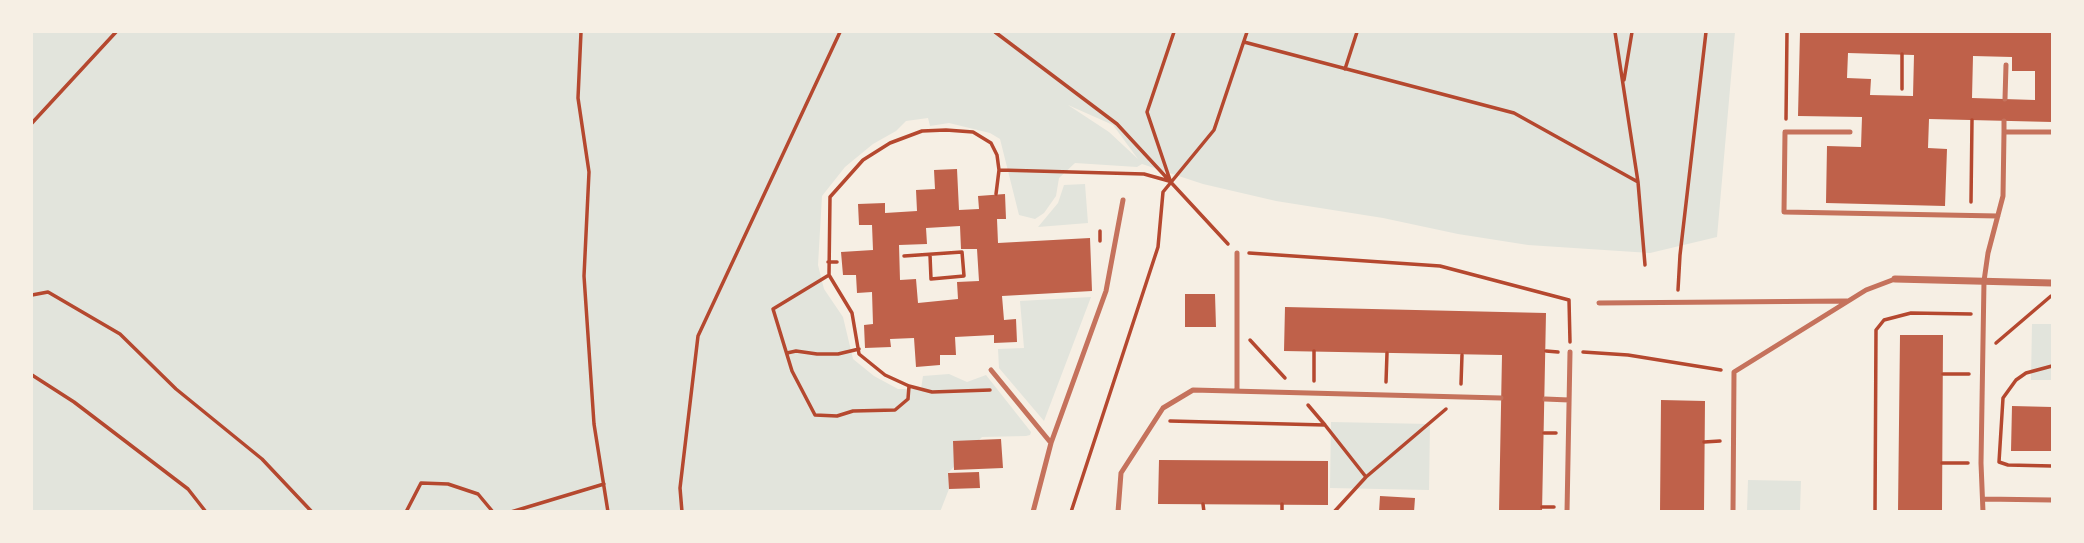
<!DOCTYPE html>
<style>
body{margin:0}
#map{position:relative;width:2084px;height:543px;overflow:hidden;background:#f6efe4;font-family:Lora,serif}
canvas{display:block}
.frame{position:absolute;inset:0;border:33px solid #f6efe4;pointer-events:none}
</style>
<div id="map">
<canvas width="2084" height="543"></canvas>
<div class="frame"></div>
</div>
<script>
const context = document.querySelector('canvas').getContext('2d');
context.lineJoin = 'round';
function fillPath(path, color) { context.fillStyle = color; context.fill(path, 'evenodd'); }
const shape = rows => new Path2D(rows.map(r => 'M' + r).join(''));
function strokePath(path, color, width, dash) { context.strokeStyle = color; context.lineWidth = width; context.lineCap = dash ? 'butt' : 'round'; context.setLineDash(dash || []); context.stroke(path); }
const green = shape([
 [32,32,1735,32,1717,237,1650,253,1528,245,1458,234,1383,218,1276,201,1203,184,1142,164,1137,167,1075,163,1059,178,1056,196,1044,213,1035,219,1019,215,1000,139,990,133,949,123,930,126,928,118,906,121,896,131,873,144,845,167,822,196,818,265,824,289,843,317,853,359,874,376,898,389,921,389,923,376,949,374,967,382,986,375,1031,432,1030,435,1026,436,982,437,948,473,949,489,940,512,32,511],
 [1068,105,1113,125,1138,159,1109,132],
 [1085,184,1088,223,1038,227,1058,203,1064,185],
 [1091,297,1044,421,999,368,998,349,1024,348,1020,301],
 [2032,324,2052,324,2052,380,2031,380],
 [1331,422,1430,424,1429,490,1330,488],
 [1748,480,1801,481,1800,511,1747,511]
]);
const building = shape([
 [1800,32,2052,32,2052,122,1929,119,1928,148,1947,149,1945,206,1826,203,1827,146,1861,147,1862,117,1798,116],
 [1848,53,1914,55,1913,96,1870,95,1871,79,1847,78],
 [1973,56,2012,57,2012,71,2035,71,2035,100,1972,98],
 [957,169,959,210,979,209,978,196,1005,194,1006,219,997,219,998,243,1090,238,1092,291,1002,296,1004,320,1016,319,1017,342,994,343,994,335,955,337,956,355,940,355,940,365,916,367,914,338,890,339,891,347,865,348,864,325,873,324,872,292,857,293,856,275,843,275,841,252,873,250,872,225,859,225,858,204,885,203,885,213,917,211,916,190,935,189,934,170],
 [960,226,961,249,977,249,979,281,957,282,958,299,918,303,916,279,900,280,899,245,927,244,926,228],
 [1185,294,1215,294,1216,327,1185,327],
 [1285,307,1546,313,1542,512,1499,512,1502,355,1284,351],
 [1900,335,1943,335,1942,512,1898,512],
 [1661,400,1705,401,1704,512,1660,512],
 [2012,406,2052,407,2052,451,2011,451],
 [1001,439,1003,468,954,470,953,441],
 [1159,460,1328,461,1328,505,1158,504],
 [979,472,980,488,949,489,948,473],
 [1380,496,1415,498,1414,512,1379,512]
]);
const path = shape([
 [581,32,578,98,589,172,584,276,594,424,608,512],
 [995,32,1117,124,1228,244],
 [1615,32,1638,182,1645,265],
 [1244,42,1514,113,1638,182],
 [1345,69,1357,32],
 [1624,80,1632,32],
 [1902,89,1902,54],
 [1786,119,1787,32],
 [32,123,116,32],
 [1170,180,1147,112,1174,32],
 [996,194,999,170],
 [1971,202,1972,120],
 [1100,231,1100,241],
 [1249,253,1440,266,1569,300,1570,342],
 [904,256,962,252,964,276,931,279,930,255],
 [828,262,837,262],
 [829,275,773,309,792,371,815,415,837,416,853,411,895,410,908,399,909,386],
 [1678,290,1680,255,1706,32],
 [32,295,48,292,120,334,176,389,262,459,312,512],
 [1250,340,1285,378],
 [1996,343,2051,296],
 [1546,351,1558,352],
 [1583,352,1628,355,1721,370],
 [787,353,796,351,817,354,838,354,859,349],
 [2052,366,2026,373,2016,380,2003,398,1999,462,2008,465,2052,466],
 [1943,374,1969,374],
 [32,375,74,402,188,489,206,512],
 [1314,381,1314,351],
 [1386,382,1387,353],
 [1461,384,1462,355],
 [990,390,932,392,909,386,885,375,859,354,852,313,829,275,830,197,863,160,890,143,922,131,946,130,973,132,991,143,997,155,999,170,1144,174,1169,181],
 [1308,405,1325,425],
 [1170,421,1325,425,1366,477],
 [1544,433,1556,433],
 [1704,442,1720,441],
 [1942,463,1968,463],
 [1203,504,1204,512],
 [1282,504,1282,512],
 [1542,507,1554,507],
 [406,512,421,483,448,484,478,494,493,512],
 [511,512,604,484],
 [682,512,680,488,698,336,840,32],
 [1071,512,1158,247,1163,192,1214,130,1247,32],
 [1334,512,1366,477,1446,409],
 [1875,512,1876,330,1884,320,1911,313,1971,314]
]);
const service = shape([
 [2005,99,2006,65],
 [1850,132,1785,132,1784,212,1998,216],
 [2004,132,2004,121],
 [1237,253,1237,390],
 [1599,303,1847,301],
 [991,370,1051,443],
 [1545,399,1569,400],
 [1983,499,2052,500],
 [1033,512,1051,443,1106,291,1123,200],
 [1118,512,1121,473,1163,408,1193,390,1501,398],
 [1567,512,1570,352],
 [1733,512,1734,372,1866,290,1895,279],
 [1983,512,1981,463,1984,281,1988,253,2003,196,2004,132,2052,132]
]);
const minor = shape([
 [1895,279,2052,283]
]);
fillPath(green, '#e2e4dc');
fillPath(building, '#bf614a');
strokePath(path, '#b5482f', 3.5);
strokePath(service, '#c5725c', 5);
strokePath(minor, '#c5725c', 7);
</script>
